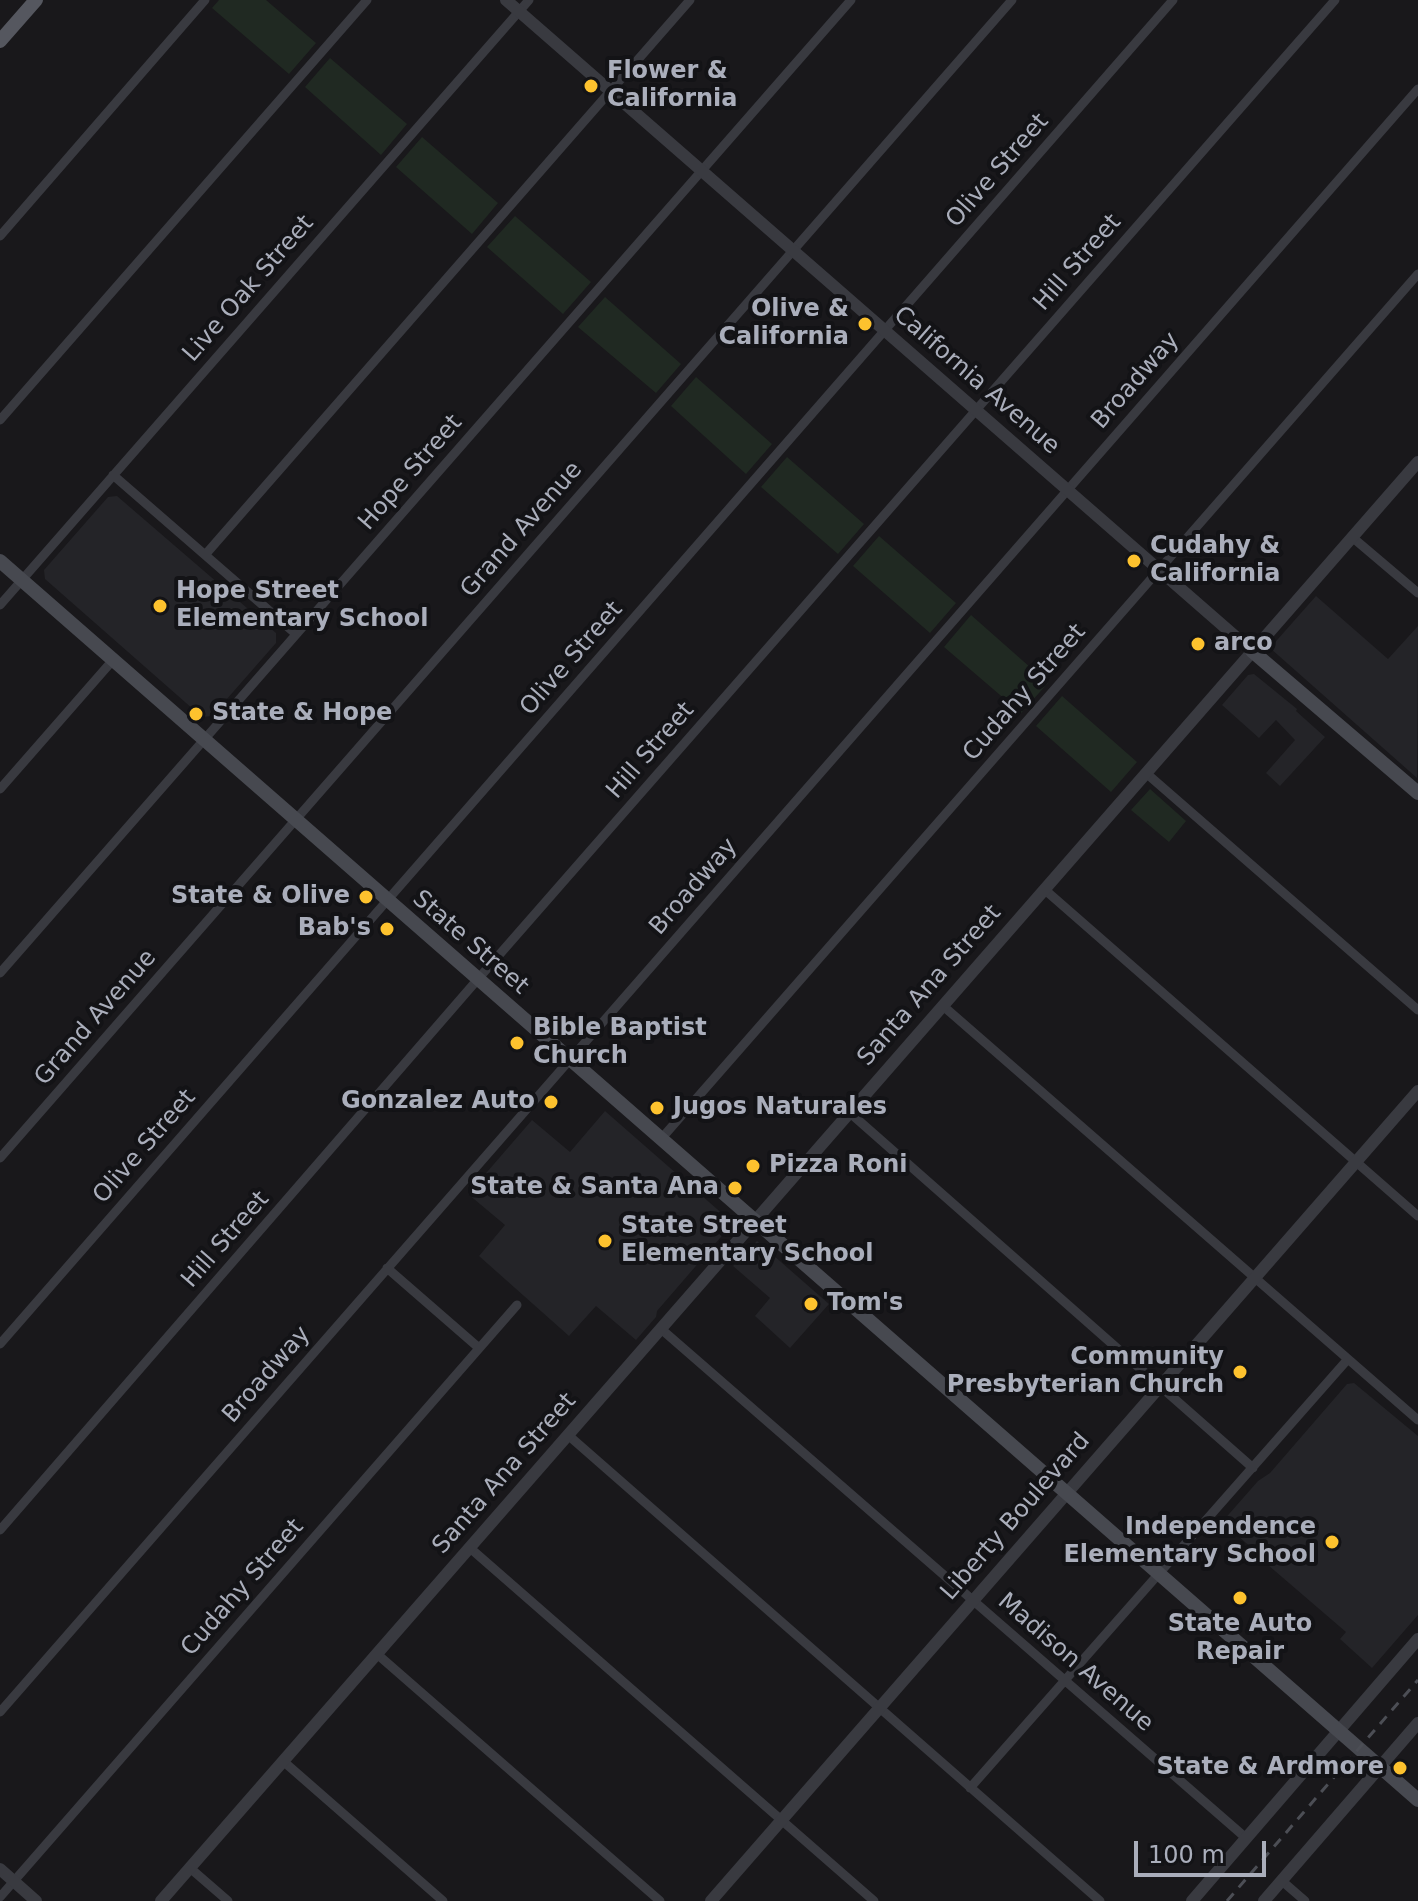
<!DOCTYPE html>
<style>
body{margin:0}
#map{position:relative;width:1418px;height:1901px;overflow:hidden;background:#19181b;font-family:"DejaVu Sans",sans-serif}
canvas{display:block}
.scale{position:absolute;left:1134px;top:1841px;width:132px;height:36px;box-sizing:border-box;border:4px solid #aaaebb;border-top:0;padding-left:10px;font-size:24px;line-height:28px;white-space:nowrap;color:#aaaebb;-webkit-text-stroke:6px #131316;paint-order:stroke}
</style>
<div id="map">
<canvas width="1418" height="1901"></canvas>
<div class="scale">100 m</div>
</div>
<script>
const context = document.querySelector('canvas').getContext('2d');
context.lineJoin = 'round';
function fillPath(path, color) { context.fillStyle = color; context.fill(path, 'evenodd'); }
const shape = rows => new Path2D(rows.map(r => 'M' + r).join(''));
function strokePath(path, color, width, dash) { context.strokeStyle = color; context.lineWidth = width; context.lineCap = dash ? 'butt' : 'round'; context.setLineDash(dash || []); context.stroke(path); }
function drawText(font, color, halo, rows, align = 'center') {
  context.font = font + ' "DejaVu Sans",sans-serif'; context.lineWidth = 8; context.setLineDash([]); context.textBaseline = 'middle'; context.strokeStyle = halo; context.fillStyle = color; for (const [text, x, y, turn = 0] of rows) {
    context.save(); context.translate(x, y); context.rotate((+turn || 0) * Math.PI / 180); context.textAlign = isNaN(turn) ? turn : align; if (halo) context.strokeText(text, 0, 0); context.fillText(text, 0, 0); context.restore();
  }
}
const built = shape([
 [117,496,276,633,276,643,212,716,202,717,45,579,44,570,108,497],
 [1316,596,1388,659,1418,626,1417,778,1270,648],
 [1254,674,1297,709,1296,711,1325,737,1280,786,1266,773,1295,740,1276,720,1259,738,1222,705,1248,675],
 [605,1111,733,1223,657,1311,656,1317,636,1340,596,1306,569,1336,479,1256,505,1225,468,1194,532,1120,570,1152],
 [757,1241,829,1304,790,1348,755,1316,770,1298,733,1266],
 [1354,1383,1418,1436,1418,1615,1372,1668,1340,1639,1346,1632,1268,1565,1269,1563,1222,1522,1258,1481,1270,1473,1347,1384]
]);
const green = shape([
 [219,0,266,0,316,43,289,74,212,8],
 [330,58,407,124,381,155,305,87],
 [422,137,498,203,472,234,396,167],
 [515,216,591,282,563,314,487,247],
 [605,297,681,364,656,393,578,327],
 [696,377,772,444,746,474,671,406],
 [787,457,864,524,838,554,761,487],
 [879,536,956,603,930,633,853,566],
 [971,615,1048,683,1021,713,944,647],
 [1062,696,1137,762,1111,792,1036,726],
 [1150,789,1186,821,1169,842,1131,810]
]);
const minor = shape([
 [0,236,205,0],
 [0,420,367,0],
 [113,475,296,634],
 [1352,537,1418,593],
 [205,555,690,0],
 [0,605,529,0],
 [1146,773,1418,1010],
 [0,789,113,660],
 [1044,889,1418,1216],
 [0,973,851,0],
 [942,1005,1418,1420],
 [849,1112,1253,1468],
 [661,1139,1418,274],
 [0,1158,1012,0],
 [387,1268,479,1348],
 [660,1328,1246,1838],
 [0,1344,1173,0],
 [568,1435,1100,1901],
 [0,1530,478,979,1335,0],
 [470,1548,874,1901],
 [377,1654,660,1901],
 [0,1712,1418,89],
 [283,1761,443,1901],
 [970,1788,1348,1359],
 [190,1868,228,1901],
 [1282,1881,1305,1901],
 [0,1897,517,1305]
]);
const tertiary = shape([
 [506,0,1252,651],
 [0,1869,36,1901],
 [161,1901,1418,462],
 [711,1901,1418,1091],
 [1192,1901,1418,1639],
 [1264,1901,1418,1723]
]);
const secondary = shape([
 [0,561,1418,1800],
 [1252,651,1418,793]
]);
const primary = shape([
 [0,41,36,0]
]);
const rail = shape([
 [1227,1901,1418,1680]
]);
const markers = [
 [591,86,8,"#fdc22e"],
 [865,324,8,"#fdc22e"],
 [1134,561,8,"#fdc22e"],
 [160,606,8,"#fdc22e"],
 [1198,644,8,"#fdc22e"],
 [196,714,8,"#fdc22e"],
 [366,897,8,"#fdc22e"],
 [387,929,8,"#fdc22e"],
 [517,1043,8,"#fdc22e"],
 [551,1102,8,"#fdc22e"],
 [657,1108,8,"#fdc22e"],
 [753,1166,8,"#fdc22e"],
 [735,1188,8,"#fdc22e"],
 [605,1241,8,"#fdc22e"],
 [811,1304,8,"#fdc22e"],
 [1240,1372,8,"#fdc22e"],
 [1332,1542,8,"#fdc22e"],
 [1240,1598,8,"#fdc22e"],
 [1400,1768,8,"#fdc22e"]
];
const poiNames = [
 ["Flower &",607,72],
 ["California",607,100],
 ["Olive &",849,310,"right"],
 ["California",849,338,"right"],
 ["Cudahy &",1150,547],
 ["California",1150,575],
 ["Hope Street",176,592],
 ["Elementary School",176,620],
 ["arco",1214,644],
 ["State & Hope",212,714],
 ["State & Olive",350,897,"right"],
 ["Bab's",371,929,"right"],
 ["Bible Baptist",533,1029],
 ["Church",533,1057],
 ["Gonzalez Auto",535,1102,"right"],
 ["Jugos Naturales",673,1108],
 ["Pizza Roni",769,1166],
 ["State & Santa Ana",719,1188,"right"],
 ["State Street",621,1227],
 ["Elementary School",621,1255],
 ["Tom's",827,1304],
 ["Community",1224,1358,"right"],
 ["Presbyterian Church",1224,1386,"right"],
 ["Independence",1316,1528,"right"],
 ["Elementary School",1316,1556,"right"],
 ["State Auto",1240,1625,"center"],
 ["Repair",1240,1653,"center"],
 ["State & Ardmore",1384,1768,"right"]
];
const streetNames = [
 ["Olive Street",998,171,-49],
 ["Hill Street",1078,263,-49],
 ["Live Oak Street",249,289,-49],
 ["California Avenue",976,381,41],
 ["Broadway",1136,381,-49],
 ["Hope Street",411,473,-49],
 ["Grand Avenue",522,530,-49],
 ["Olive Street",572,659,-49],
 ["Cudahy Street",1025,693,-49],
 ["Hill Street",651,751,-49],
 ["Broadway",694,887,-49],
 ["State Street",470,943,41],
 ["Santa Ana Street",930,986,-49],
 ["Grand Avenue",96,1018,-49],
 ["Olive Street",145,1147,-49],
 ["Hill Street",226,1240,-49],
 ["Broadway",267,1375,-49],
 ["Santa Ana Street",505,1474,-49],
 ["Liberty Boulevard",1016,1517,-49],
 ["Cudahy Street",243,1588,-49],
 ["Madison Avenue",1075,1663,41]
];
fillPath(built, '#242428');
fillPath(green, '#202922');
strokePath(minor, '#393a40', 9);
strokePath(tertiary, '#393a40', 12);
strokePath(secondary, '#474950', 14);
strokePath(primary, '#55575f', 14);
strokePath(rail, '#4c4e55', 3, [10, 8]);
for (const [x, y, r, color] of markers) { const dot = new Path2D(); dot.arc(x, y, r, 0, 2 * Math.PI); context.fillStyle = color; context.fill(dot); strokePath(dot, '#131316', 3); }
drawText('bold 24px', '#aaaebb', '#131316', poiNames, 'left');
drawText('24px', '#aaaebb', '#131316', streetNames);
</script>
